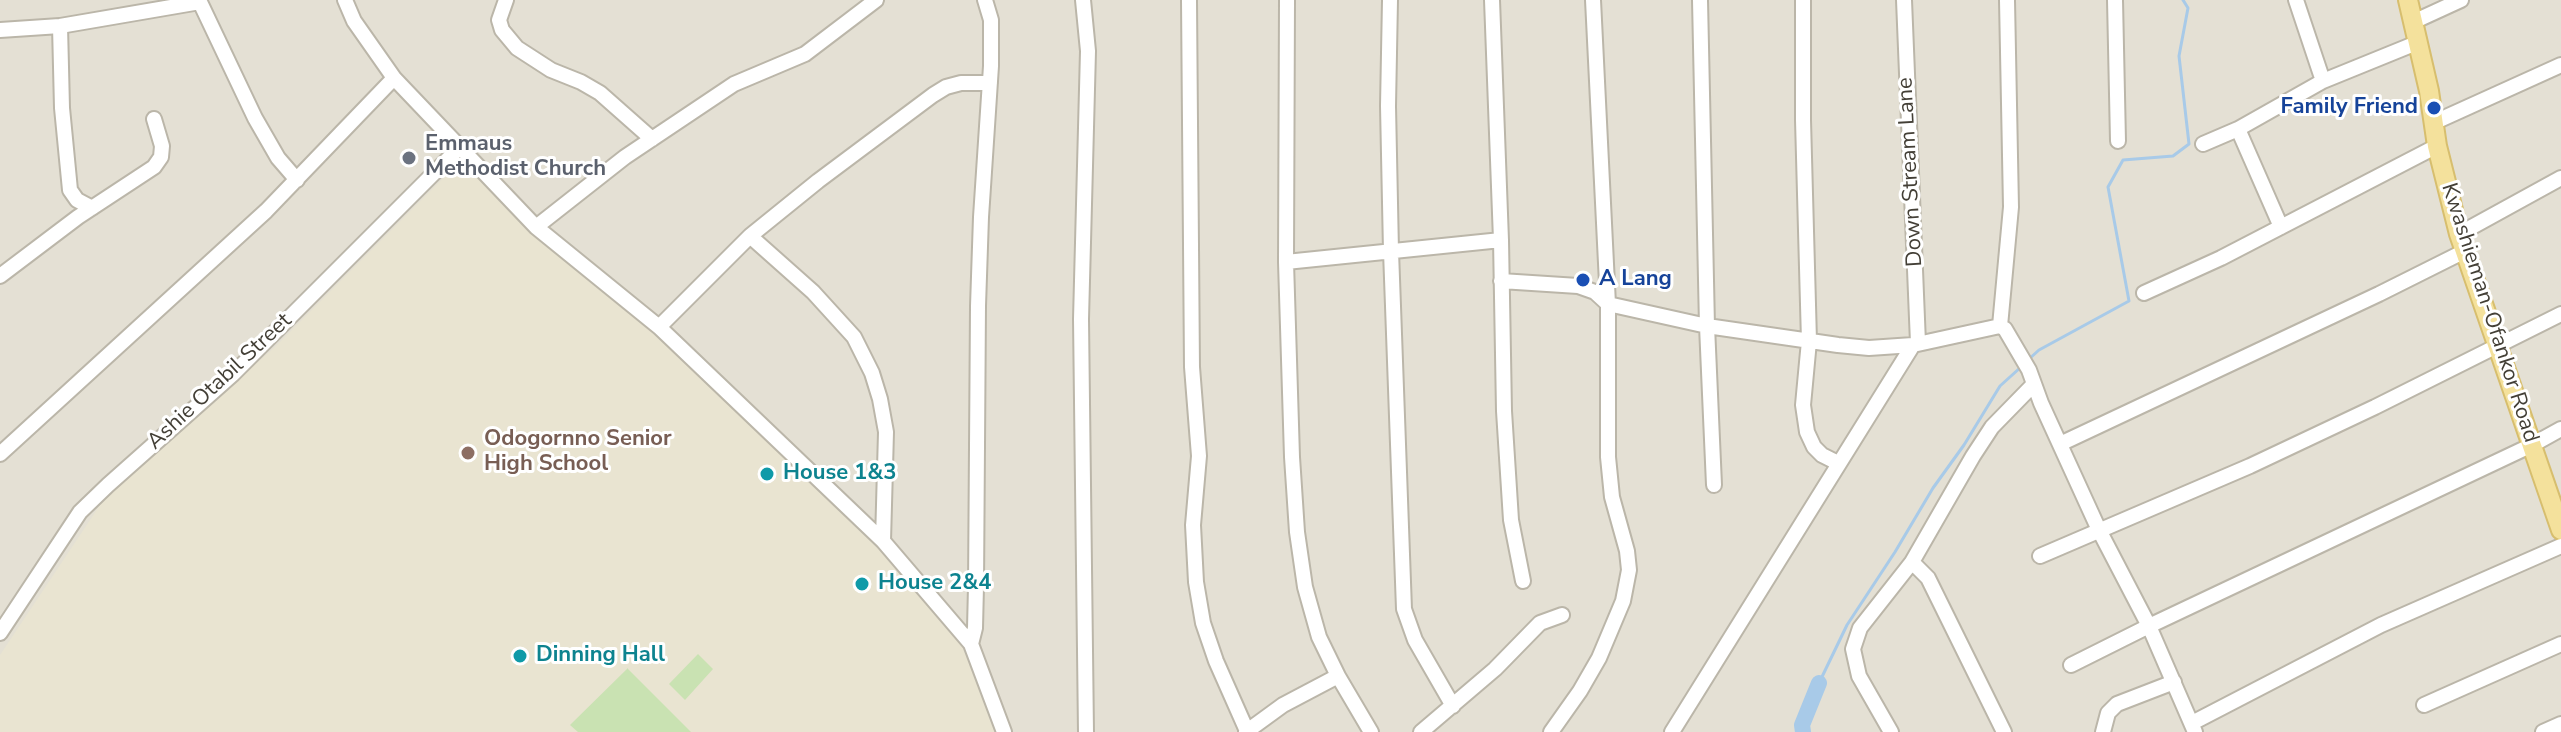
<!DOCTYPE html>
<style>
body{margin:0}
canvas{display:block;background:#f1eee6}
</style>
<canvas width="2561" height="732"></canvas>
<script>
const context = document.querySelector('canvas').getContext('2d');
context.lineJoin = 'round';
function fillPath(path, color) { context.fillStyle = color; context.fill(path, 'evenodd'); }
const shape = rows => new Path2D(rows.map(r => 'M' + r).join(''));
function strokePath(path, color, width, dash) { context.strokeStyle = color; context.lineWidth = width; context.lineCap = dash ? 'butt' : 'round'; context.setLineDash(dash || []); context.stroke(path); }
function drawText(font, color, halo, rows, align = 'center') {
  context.font = font + ' "Nunito Sans",sans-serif'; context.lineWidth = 6; context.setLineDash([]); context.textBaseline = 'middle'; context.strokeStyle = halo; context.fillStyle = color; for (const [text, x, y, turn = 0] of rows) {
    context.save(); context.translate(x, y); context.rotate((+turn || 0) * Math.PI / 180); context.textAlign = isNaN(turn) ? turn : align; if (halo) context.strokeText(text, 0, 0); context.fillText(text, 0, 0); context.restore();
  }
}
const residential = shape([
 [0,0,2561,0,2561,732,0,732]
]);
const education = shape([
 [462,159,521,224,642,321,742,412,901,572,963,647,995,732,0,732,0,655,108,493,275,347]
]);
const green = shape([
 [698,654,713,669,685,700,669,684],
 [628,668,628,669,691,732,578,732,570,725]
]);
const stream = shape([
 [2029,359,2039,350,2129,301,2108,187,2123,160,2173,156,2189,144,2179,56,2188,8,2183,0],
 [1819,683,1847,625,1895,552,1933,488,1964,445,2000,386,2021,367]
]);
const river = shape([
 [1803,732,1802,725,1819,683]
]);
const minor = shape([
 [199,0,255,118,278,158,297,180],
 [345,0,354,21,394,78,536,227,659,327,883,541,971,644,1004,732],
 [506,0,499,20,502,30,517,48,551,70,581,82,600,93,652,139],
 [1083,0,1088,51,1081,319,1086,732],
 [1189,0,1192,367,1199,456,1193,525,1196,582,1203,623,1216,661,1247,731],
 [1287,0,1286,262,1292,457,1297,532,1305,587,1319,637,1338,676,1371,732],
 [1390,0,1388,106,1391,251,1404,609,1415,640,1453,706],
 [1492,0,1501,240,1504,411,1511,520,1523,581],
 [1700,0,1707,326,1714,485],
 [1803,0,1803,120,1809,341,1803,405,1807,432,1814,447,1822,455,1838,463],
 [1904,0,1918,343],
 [2115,0,2118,141],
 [2296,0,2323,81],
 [2413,22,2461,0],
 [60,26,62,108,70,190,77,200,92,208],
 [0,30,60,26,200,2],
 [2435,122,2561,65],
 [2238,129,2281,227],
 [2203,144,2238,129,2323,81,2419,42],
 [536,227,625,157,734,84,805,54,876,0],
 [2459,234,2561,178],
 [750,236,818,181,933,95,946,87,961,83,990,83],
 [1286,262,1501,240],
 [0,276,78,217,154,167,161,157,162,146,154,119],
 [1501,281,1578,286,1595,292,1608,304,1707,326,1838,345,1869,348,1913,345,2000,326],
 [2144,293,2221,258,2437,146],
 [2000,326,2005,329,2029,370,2041,403,2099,530,2149,626,2195,732],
 [2000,326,2011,207,2007,0],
 [659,327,750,236,813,292,854,337,872,373,880,399,886,432,883,541],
 [2060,444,2379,294,2465,251],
 [0,454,266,211,394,78],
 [2040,556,2250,466,2375,407,2561,314],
 [1912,562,1973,456,1992,427,2034,384],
 [0,633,80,512,108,485,233,374,460,147],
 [971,644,975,628,976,586,978,306,981,217,991,66,991,20,985,0],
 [2071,665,2149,626,2532,445,2561,429],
 [2424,705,2561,644],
 [2192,723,2381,625,2561,546],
 [1246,732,1283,705,1338,676],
 [1421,732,1495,669,1540,623,1562,615],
 [1551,732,1580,691,1599,658,1623,601,1629,570,1627,551,1612,497,1608,457,1608,304,1593,0],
 [1672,732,1913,345],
 [1891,732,1859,676,1853,649,1860,628,1912,562,1928,578,2004,732],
 [2103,732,2108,713,2117,704,2174,682],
 [2543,732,2561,724]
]);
const major = shape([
 [2408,0,2429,91,2437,146,2459,234,2561,530]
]);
const markers = [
 [2434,108,8,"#1a4fb4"],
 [409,158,8,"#6b7280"],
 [1583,280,8,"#1a4fb4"],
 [468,453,8,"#8d6e63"],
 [767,474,8,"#0f9aa8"],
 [862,584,8,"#0f9aa8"],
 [520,656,8,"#0f9aa8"]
];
const transitNames = [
 ["Family Friend",2418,108],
 ["A Lang",1599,280,"left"]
];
const worshipNames = [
 ["Emmaus",425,145],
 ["Methodist Church",425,170]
];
const streetNames = [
 ["Down Stream Lane",1911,172,-93],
 ["Kwashieman-Ofankor Road",2489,313,72],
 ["Ashie Otabil Street",220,382,-43]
];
const educationNames = [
 ["Odogornno Senior",484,440],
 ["High School",484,465]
];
const cultureNames = [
 ["House 1&3",783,474],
 ["House 2&4",878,584],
 ["Dinning Hall",536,656]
];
fillPath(residential, '#e4e0d4');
fillPath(education, '#e9e4d1');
fillPath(green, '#c9e2b2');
strokePath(stream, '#a8cae8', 3);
strokePath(river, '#a8cae8', 16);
strokePath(minor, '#bbb6a9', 18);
strokePath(major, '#d7be6e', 22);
strokePath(minor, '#fff', 14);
strokePath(major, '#f4e19c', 18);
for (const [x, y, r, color] of markers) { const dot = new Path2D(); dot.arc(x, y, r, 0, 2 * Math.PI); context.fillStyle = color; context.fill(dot); strokePath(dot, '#fff', 3); }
drawText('bold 22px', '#164399', '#fff', transitNames, 'right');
drawText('bold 22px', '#5b616d', '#fff', worshipNames, 'left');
drawText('22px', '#433f36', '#fff', streetNames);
drawText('bold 22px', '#785e54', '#fff', educationNames, 'left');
drawText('bold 22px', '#0d838f', '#fff', cultureNames, 'left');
</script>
